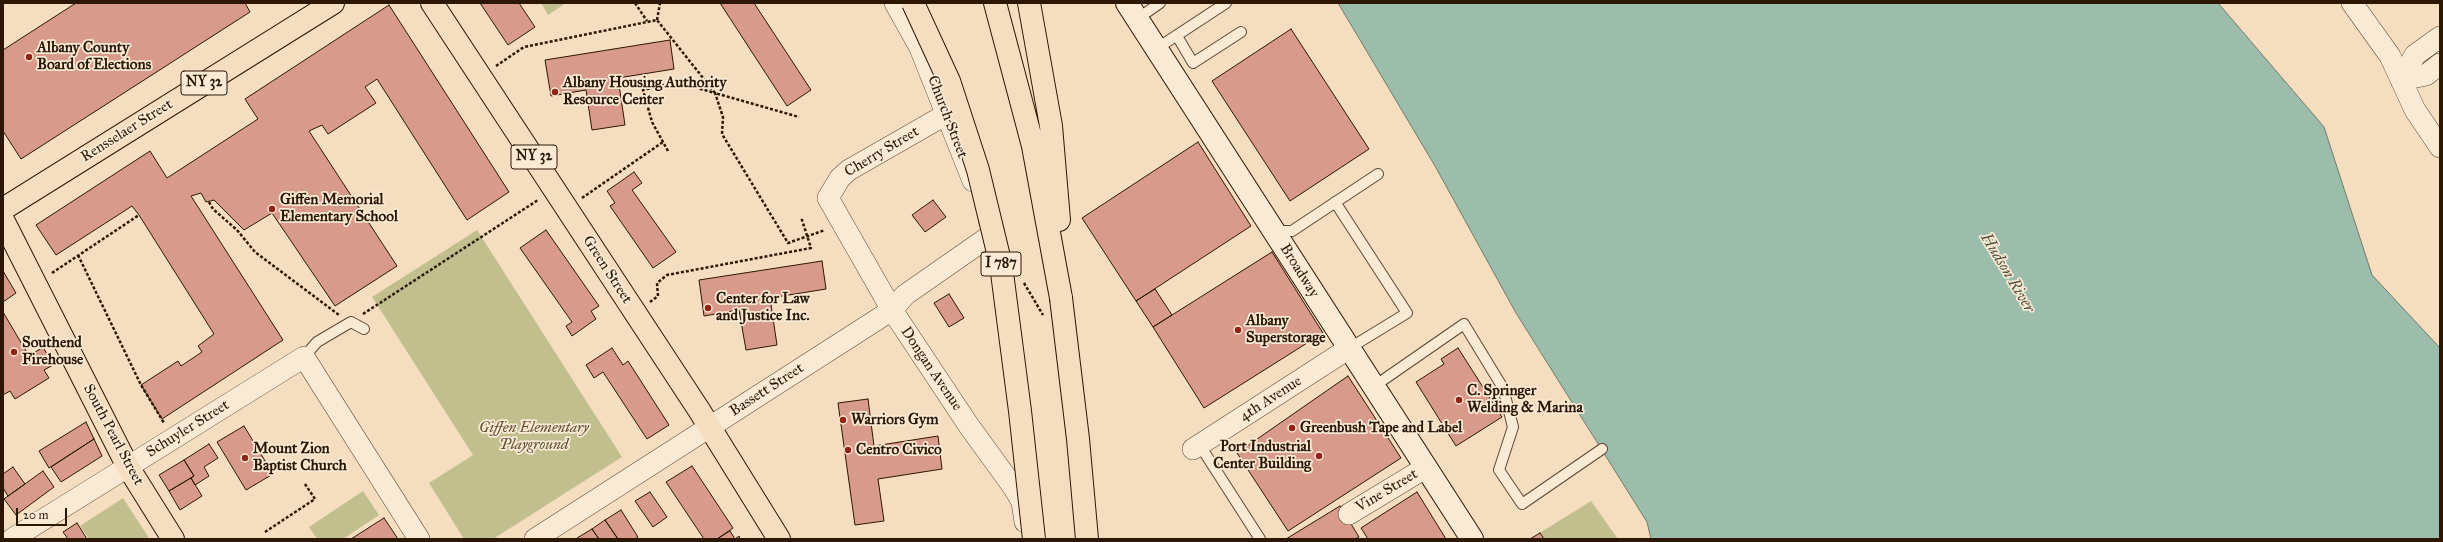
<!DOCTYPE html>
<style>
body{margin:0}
#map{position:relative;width:2443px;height:542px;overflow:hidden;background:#f4debf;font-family:"IM FELL Great Primer",serif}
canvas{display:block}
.frame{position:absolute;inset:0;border:4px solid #2c1604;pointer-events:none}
.scale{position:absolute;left:16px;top:508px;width:51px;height:18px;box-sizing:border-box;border:2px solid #2c1604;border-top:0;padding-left:5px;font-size:12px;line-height:14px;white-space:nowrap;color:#2c1604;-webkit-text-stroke:3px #f8ead5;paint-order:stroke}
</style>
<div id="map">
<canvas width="2443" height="542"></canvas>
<div class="frame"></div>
<div class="scale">20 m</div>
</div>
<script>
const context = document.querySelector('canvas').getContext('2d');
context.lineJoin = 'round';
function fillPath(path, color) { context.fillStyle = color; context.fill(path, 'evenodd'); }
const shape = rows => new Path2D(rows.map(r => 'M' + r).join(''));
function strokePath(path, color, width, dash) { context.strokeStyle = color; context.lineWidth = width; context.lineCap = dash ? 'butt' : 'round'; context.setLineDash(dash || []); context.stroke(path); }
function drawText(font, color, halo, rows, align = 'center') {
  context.font = font + ' "IM FELL Great Primer",serif'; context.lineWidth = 3.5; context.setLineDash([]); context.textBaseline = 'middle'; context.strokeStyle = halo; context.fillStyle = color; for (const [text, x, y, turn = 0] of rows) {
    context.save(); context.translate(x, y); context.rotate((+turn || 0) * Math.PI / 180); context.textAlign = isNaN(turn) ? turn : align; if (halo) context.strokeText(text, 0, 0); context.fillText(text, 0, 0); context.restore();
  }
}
const green = shape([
 [541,3,566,3,548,15],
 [477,230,622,457,493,539,464,539,429,483,473,455,372,297],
 [363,491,379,515,343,539,317,539,309,527],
 [123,498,149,538,89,539,80,526],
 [1591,501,1618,539,1530,539]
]);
const water = shape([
 [1338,3,2218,3,2324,127,2372,275,2440,348,2440,539,1651,539,1647,522,1516,313,1435,166,1338,3]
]);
const building = shape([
 [76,3,245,3,250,12,21,159,3,131,3,50,76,3],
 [480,3,519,3,535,27,508,45,480,3],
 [720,3,754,3,811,90,787,106,720,3],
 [389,5,509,192,467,220,377,79,365,87,376,103,328,134,322,125,309,131,397,266,335,306,272,213,244,230,214,200,206,202,201,193,191,196,283,340,162,419,141,385,178,361,181,366,202,352,198,346,214,334,139,215,132,206,56,255,36,225,150,151,167,178,258,119,245,99,389,5],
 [1291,29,1369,149,1290,201,1212,81,1291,29],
 [670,40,674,69,618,78,625,125,592,130,586,90,551,96,545,60,670,40],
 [1198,142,1251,226,1136,301,1082,218,1198,142],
 [634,172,642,183,632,190,676,252,653,268,610,206,615,203,607,191,634,172],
 [933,200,946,217,925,232,912,215,933,200],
 [546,230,599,306,591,311,596,319,572,336,566,326,572,322,520,248,546,230],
 [1272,252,1323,333,1204,408,1153,327,1272,252],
 [822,261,826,289,770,298,777,345,746,350,739,310,704,316,699,280,822,261],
 [3,271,16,293,3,302,3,271],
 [1155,289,1172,315,1153,327,1136,301,1155,289],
 [949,294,964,318,949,327,934,303,949,294],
 [3,312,29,356,43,347,53,365,44,370,49,378,15,399,10,391,3,395,3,312],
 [612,348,623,365,628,361,669,425,647,439,603,372,594,378,586,365,612,348],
 [1458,348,1502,417,1456,446,1416,382,1444,364,1441,359,1458,348],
 [1348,376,1401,458,1288,531,1237,453,1348,376],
 [868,399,874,446,938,436,942,469,878,479,884,521,855,525,838,403,868,399],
 [86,422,94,439,49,468,39,451,86,422],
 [244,426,273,474,246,490,217,442,244,426],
 [94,439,102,456,61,482,51,467,94,439],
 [209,444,218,458,204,467,209,476,195,485,191,478,194,476,184,460,209,444],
 [184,460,194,476,169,491,159,475,184,460],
 [692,466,733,528,717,539,704,539,666,482,692,466],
 [13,467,25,484,8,496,3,488,3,474,13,467],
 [43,471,54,487,16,515,4,499,43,471],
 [191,478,202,496,180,510,169,491,191,478],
 [650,492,667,517,653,527,635,501,650,492],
 [1417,492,1446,539,1368,539,1361,528,1417,492],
 [1340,506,1359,537,1355,539,1286,539,1340,506],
 [621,510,638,537,635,539,618,539,605,520,621,510],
 [384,518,398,539,351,539,384,518],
 [605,520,618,539,599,539,592,529,605,520],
 [77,523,87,539,68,539,63,532,77,523],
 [592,529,599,539,577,539,577,538,592,529],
 [730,531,735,539,739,536,740,539,717,539,730,531],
 [1540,533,1544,539,1530,539,1540,533]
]);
const path = shape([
 [635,3,647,21],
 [657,20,660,3],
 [496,66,524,47,657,20,715,93,799,117],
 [668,151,652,122,643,90,676,82,715,93,723,117,722,134,788,243,825,230],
 [582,198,663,142],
 [209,202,213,209,237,230,255,252,339,315],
 [78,255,141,385,164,423],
 [52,273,139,215],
 [1024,283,1043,315],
 [650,302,658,296,657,283,667,275,811,248,801,217],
 [363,314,538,200],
 [265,532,315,499,305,484]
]);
const lane = shape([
 [1137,19,1160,3],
 [1177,36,1193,63,1241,32],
 [1156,49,1226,3],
 [1335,202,1407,313,1348,349],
 [1273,231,1292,231,1378,174],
 [304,357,317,342,351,322,364,329],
 [1373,387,1464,324,1503,388,1513,427,1499,470,1522,504,1602,449],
 [1199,444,1260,539]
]);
const street = shape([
 [895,3,920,48,973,181],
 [2352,3,2390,56,2415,110,2440,147],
 [2401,80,2415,55,2440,37],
 [2401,80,2426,75,2440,64],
 [945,115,849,170,840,178,828,198,892,310,969,426,1014,488,1022,502,1025,522],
 [1193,449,1348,349],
 [1349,514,1425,468],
 [12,539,304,357,419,539],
 [535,539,892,310,905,295,994,233,989,219]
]);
const secondary = shape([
 [1127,3,1472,539]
]);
const primary = shape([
 [432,3,699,410,779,539],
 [3,209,333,3],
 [3,220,128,467,173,539]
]);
const highway = shape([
 [995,3,1033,146,1061,298],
 [1029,3,1051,126,1059,220]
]);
const highwayBridge = shape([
 [913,3,949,81,978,170,1001,265,1020,411,1034,539],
 [1061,298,1078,439,1087,539]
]);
const markers = [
 [29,57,4,"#8f2418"],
 [555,92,4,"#8f2418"],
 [272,209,4,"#8f2418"],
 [708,308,4,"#8f2418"],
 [1238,330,4,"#8f2418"],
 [14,352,4,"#8f2418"],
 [1459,400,4,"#8f2418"],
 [843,420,4,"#8f2418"],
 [1292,428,4,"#8f2418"],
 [848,450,4,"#8f2418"],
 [1319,456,4,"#8f2418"],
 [245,458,4,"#8f2418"]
];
const shields = [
 [204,83,46],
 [534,157,46],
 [1001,264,40]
];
const shieldNames = [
 ["NY 32",204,83],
 ["NY 32",534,157],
 ["I 787",1001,264]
];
const poiNames = [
 ["Albany County",37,48],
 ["Board of Elections",37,65],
 ["Albany Housing Authority",563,83],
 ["Resource Center",563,100],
 ["Giffen Memorial",280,200],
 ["Elementary School",280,217],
 ["Center for Law",716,299],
 ["and Justice Inc.",716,316],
 ["Albany",1246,321],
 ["Superstorage",1246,338],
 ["Southend",22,343],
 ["Firehouse",22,360],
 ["C. Springer",1467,391],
 ["Welding & Marina",1467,408],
 ["Warriors Gym",851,420],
 ["Greenbush Tape and Label",1300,428],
 ["Port Industrial",1311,447,"right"],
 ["Center Building",1311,464,"right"],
 ["Mount Zion",253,449],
 ["Baptist Church",253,466],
 ["Centro Civico",856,450]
];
const streetNames = [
 ["Church Street",947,117,69],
 ["Rensselaer Street",127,131,-32],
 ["Cherry Street",882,152,-31],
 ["Green Street",607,270,57],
 ["Broadway",1299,271,58],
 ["Dongan Avenue",931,369,56],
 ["Bassett Street",767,390,-33],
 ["4th Avenue",1271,399,-33],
 ["Schuyler Street",188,429,-32],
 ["South Pearl Street",113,435,62],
 ["Vine Street",1387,491,-31]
];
const parkNames = [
 ["Giffen Elementary",534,428],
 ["Playground",534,445]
];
const waterNames = [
 ["Hudson River",2007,273,59]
];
fillPath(green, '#c2bf8e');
fillPath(water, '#9dbdac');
strokePath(water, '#707a69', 1);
fillPath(building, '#d89b8b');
strokePath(building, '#2c1604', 1);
strokePath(lane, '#5e4833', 12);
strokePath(street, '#5e4833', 22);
strokePath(secondary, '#2c1604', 24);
strokePath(primary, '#2c1604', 24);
strokePath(highway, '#2c1604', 24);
strokePath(path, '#2c1604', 2.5, [3, 2]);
strokePath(lane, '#f8ead5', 10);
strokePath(street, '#f8ead5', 21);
strokePath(secondary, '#f8ead5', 22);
strokePath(primary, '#f4debf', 22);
strokePath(highway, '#f4debf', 22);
strokePath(highwayBridge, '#2c1604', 24, []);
strokePath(highwayBridge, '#f4debf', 22);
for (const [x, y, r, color] of markers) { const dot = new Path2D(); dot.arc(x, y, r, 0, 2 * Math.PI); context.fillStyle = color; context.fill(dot); strokePath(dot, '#f8ead5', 1.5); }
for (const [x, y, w] of shields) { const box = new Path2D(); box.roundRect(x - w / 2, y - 12, w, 24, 3); context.fillStyle = '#f8ead5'; context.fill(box); strokePath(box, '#2c1604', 1); }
drawText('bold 14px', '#2c1604', null, shieldNames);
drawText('bold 15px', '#2c1604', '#f8ead5', poiNames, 'left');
drawText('15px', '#2c1604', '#f8ead5', streetNames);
drawText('italic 15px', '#605134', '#f8ead5', parkNames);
drawText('italic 16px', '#54503f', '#f8ead5', waterNames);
</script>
